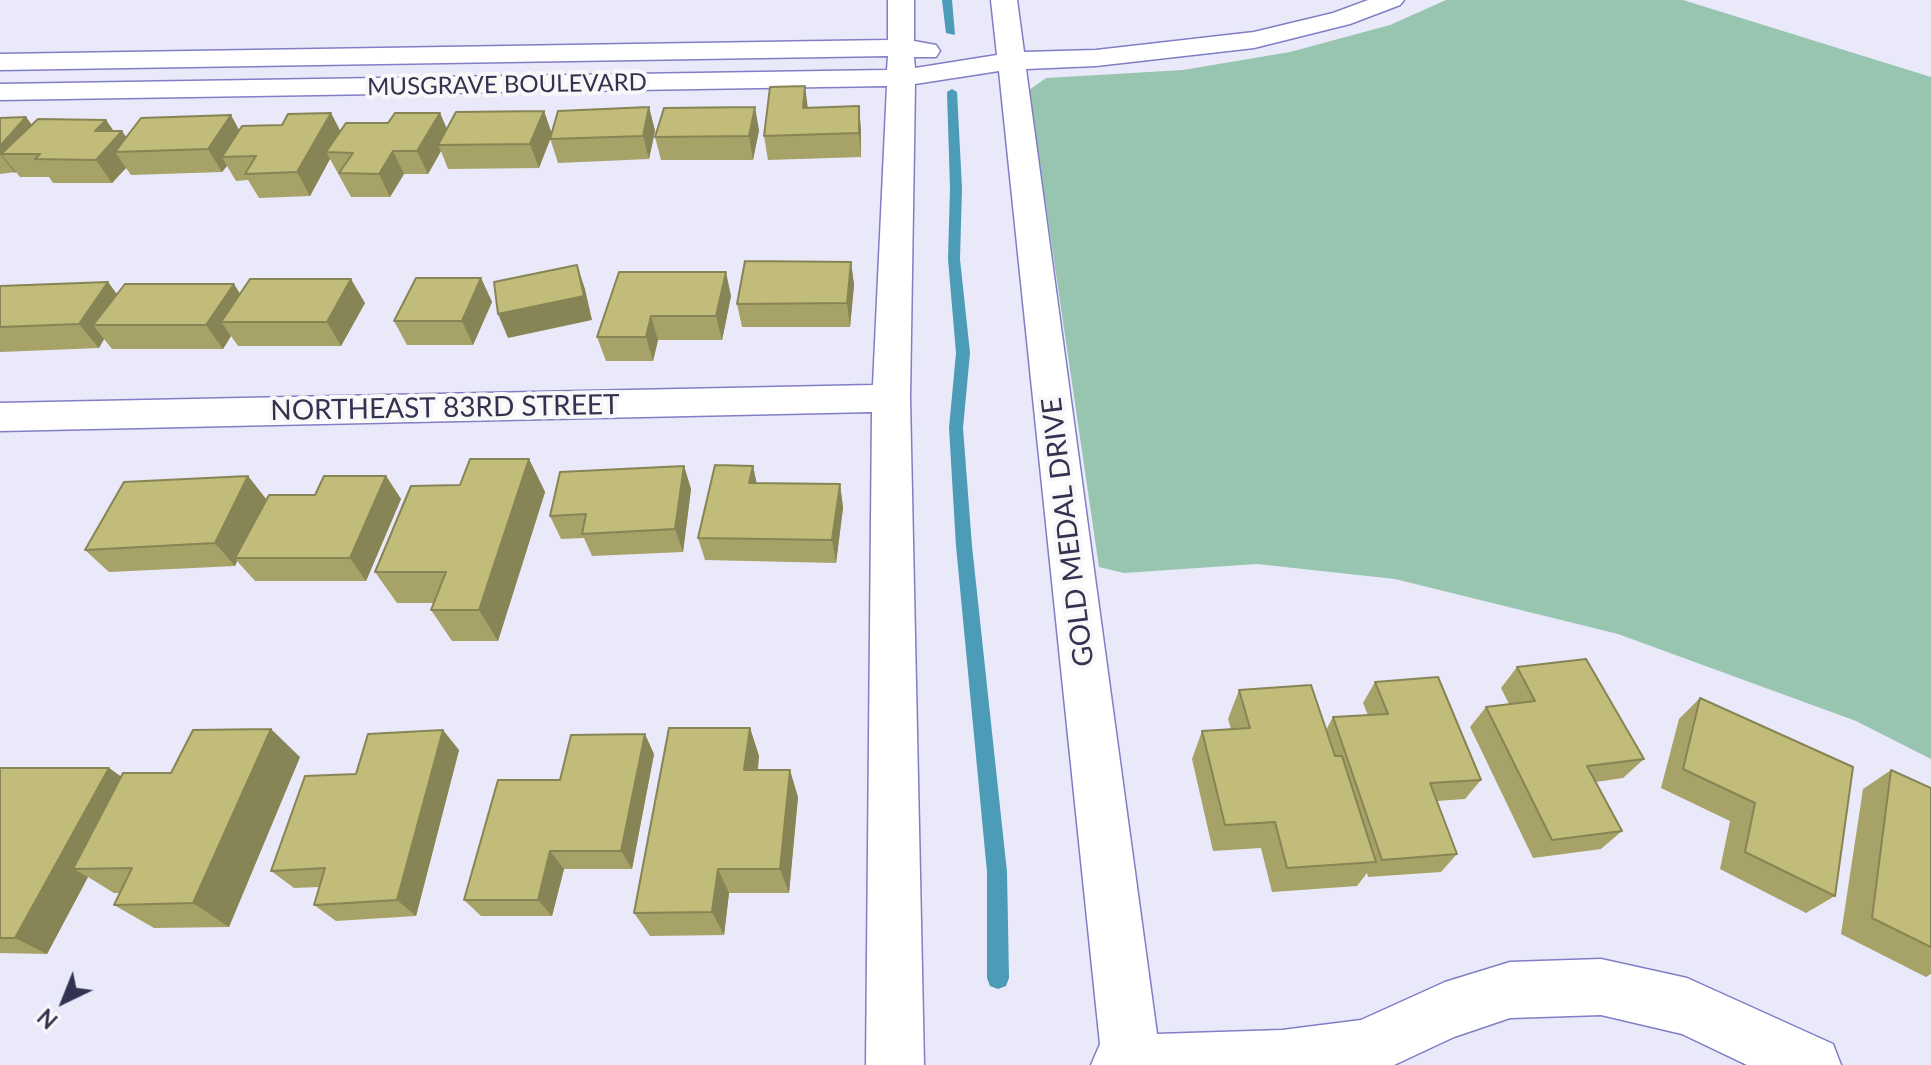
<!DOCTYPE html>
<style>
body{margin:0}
#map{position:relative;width:1931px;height:1065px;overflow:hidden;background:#e9e9f9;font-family:Lato,sans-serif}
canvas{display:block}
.north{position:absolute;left:24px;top:961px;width:80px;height:80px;-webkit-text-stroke:6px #f8f8f8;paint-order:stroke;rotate:223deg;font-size:22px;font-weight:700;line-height:32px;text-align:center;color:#333351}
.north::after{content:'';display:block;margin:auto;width:28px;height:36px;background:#333351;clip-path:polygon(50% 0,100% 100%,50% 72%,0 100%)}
</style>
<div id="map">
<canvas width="1931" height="1065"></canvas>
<div class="north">N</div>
</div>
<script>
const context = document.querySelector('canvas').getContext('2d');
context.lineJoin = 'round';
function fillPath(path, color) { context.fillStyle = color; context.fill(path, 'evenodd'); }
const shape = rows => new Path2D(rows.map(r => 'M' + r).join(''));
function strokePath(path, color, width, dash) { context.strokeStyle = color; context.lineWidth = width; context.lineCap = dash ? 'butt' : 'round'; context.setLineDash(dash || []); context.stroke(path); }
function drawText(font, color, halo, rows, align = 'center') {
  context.font = font + ' Lato,sans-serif'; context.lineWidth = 8; context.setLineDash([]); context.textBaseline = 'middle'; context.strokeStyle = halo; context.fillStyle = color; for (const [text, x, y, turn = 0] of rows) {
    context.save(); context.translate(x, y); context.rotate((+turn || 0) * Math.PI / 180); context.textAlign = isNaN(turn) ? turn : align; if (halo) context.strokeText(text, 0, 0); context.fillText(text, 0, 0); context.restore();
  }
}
const green = shape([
 [1446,0,1683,0,1931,77,1931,759,1856,721,1618,634,1395,579,1257,564,1124,573,1099,567,1029,90,1046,78,1183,70,1290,52,1390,25]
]);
const stream = shape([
 [942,0,952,0,955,35,946,33,942,0],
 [952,89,957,92,962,188,960,259,970,353,963,428,972,546,1007,872,1009,978,1006,986,998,989,990,986,987,978,987,872,956,546,949,428,956,353,948,259,950,188,947,92,952,89]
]);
const street = shape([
 [888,0,914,0,914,41,936,45,940,51,936,57,914,57,915,68,997,55,991,0,1017,0,1024,52,1096,50,1254,32,1333,13,1368,0,1404,0,1400,5,1350,24,1254,48,1096,66,1026,69,1157,1034,1282,1030,1361,1020,1445,982,1510,962,1601,959,1687,978,1707,987,1833,1044,1841,1065,1747,1065,1682,1034,1601,1015,1510,1018,1454,1037,1394,1065,1091,1065,1100,1044,999,71,915,84,910,398,924,1065,866,1065,872,412,0,431,0,403,873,385,887,86,0,100,0,84,887,70,888,56,0,70,0,54,888,40,888,0]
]);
const wall = shape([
 [649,107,655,131,649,159,558,163,550,138,539,168,448,169,441,151,428,174,404,174,390,197,351,197,330,159,310,196,259,198,248,180,236,181,227,166,222,172,131,175,126,168,112,183,53,183,49,177,20,177,16,172,0,174,0,118,26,117,32,125,106,120,114,131,127,137,239,130,282,125,331,113,340,132,440,113,447,130,544,111,552,134],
 [807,107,861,129,861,157,768,160,764,136],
 [759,130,753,160,661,160,655,137],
 [851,262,854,285,850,327,742,327,737,304],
 [619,272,731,296,722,340,658,340,653,361,606,361,597,337],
 [481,278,492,302,473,345,407,345,394,321],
 [0,286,117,294,240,294,365,303,341,346,238,346,231,336,223,349,112,349,104,339,99,348,0,352],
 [529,459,545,492,498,641,452,641,431,610,434,603,397,603,375,572,460,485],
 [684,466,691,489,683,552,592,556,584,538,561,539,550,516],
 [248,476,266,499,260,512,315,495,386,476,401,499,366,581,255,581,237,561,235,566,109,572,85,550],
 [756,483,840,484,843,508,836,563,705,560,698,538],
 [1517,667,1644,759,1623,778,1596,782,1622,831,1601,849,1533,858,1470,727,1486,707,1509,704,1501,688],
 [1375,682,1481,780,1465,799,1437,801,1457,854,1441,872,1368,877,1367,873,1357,886,1272,892,1261,848,1213,851,1192,759,1202,731,1231,729,1228,719,1239,690,1326,730,1333,717,1368,715,1363,703],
 [1700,698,1835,896,1806,913,1720,869,1730,821,1661,788,1679,719],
 [750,728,759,756,758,770,798,797,789,893,729,893,724,935,650,936,634,913],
 [459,750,416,916,336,921,314,905,319,887,294,888,271,871,356,774],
 [654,754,632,869,564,869,552,916,481,916,464,900,560,780],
 [300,757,229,927,154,928,114,905,120,893,114,893,88,877,47,954,0,953,0,768,109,768,121,777,171,773],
 [1891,770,1931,788,1931,974,1926,977,1841,934,1863,789]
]);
const shadedWall = shape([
 [805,86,808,109,803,108],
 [859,106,861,129,861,157,859,133],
 [649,107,655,131,649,159,643,136],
 [755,107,759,130,753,160,749,136],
 [544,111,552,135,539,168,530,144],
 [331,113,343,136,326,152,330,159,310,196,297,172],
 [440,113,450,136,438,145,441,151,428,174,417,151],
 [231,115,244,139,222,157,227,166,222,172,208,149],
 [26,117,43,140,1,154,16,172,15,173,0,154,0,146],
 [106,120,117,137,122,131,136,151,115,152,126,168,112,183,96,160,95,131],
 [393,151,404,174,390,197,379,174],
 [851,262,854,285,850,327,847,303],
 [577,265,585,289,592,320,508,338,498,314],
 [726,272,731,296,722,340,716,316],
 [481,278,492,302,473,345,462,321],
 [351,279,365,303,341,346,327,322],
 [108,282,126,306,93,325,104,339,99,348,79,324],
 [234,284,249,308,221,322,231,336,223,349,206,325],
 [651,316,658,340,653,361,646,337],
 [529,459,545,492,498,641,479,610],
 [684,466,691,489,683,552,675,529],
 [753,466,758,489,749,483],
 [248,476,266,499,238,558,235,558,237,561,235,566,215,543],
 [386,476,401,499,366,581,350,558],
 [840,484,843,508,836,563,832,540],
 [750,728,759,756,754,797,744,770],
 [271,729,300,757,229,927,193,903],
 [443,730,459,750,416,916,397,900],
 [645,734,654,754,632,869,621,851],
 [109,768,136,787,73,869,88,877,47,954,15,938],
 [790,770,798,797,789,893,780,869],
 [550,851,564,869,552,916,538,900],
 [718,869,729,893,724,935,712,912]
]);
const building = shape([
 [805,86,803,108,859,106,859,133,764,136,770,87,805,86],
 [649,107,643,136,550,139,558,111,649,107],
 [755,107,749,136,655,137,664,108,755,107],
 [544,111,530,144,438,145,456,112,544,111],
 [331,113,297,172,245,174,256,156,222,157,242,126,282,125,288,114,331,113],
 [395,113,440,113,417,151,393,151,379,174,339,173,353,153,326,152,346,123,388,123,395,113],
 [231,115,208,149,115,152,141,118,231,115],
 [26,117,0,146,0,118,26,117],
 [38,119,106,120,95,131,122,131,96,160,35,159,40,154,1,154,38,119],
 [745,261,851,262,847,303,737,304,745,261],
 [577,265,584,296,498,314,494,282,577,265],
 [619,272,726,272,716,316,651,316,646,337,597,337,619,272],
 [416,278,481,278,462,321,394,321,416,278],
 [250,279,351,279,327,322,221,322,250,279],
 [108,282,79,324,0,327,0,286,108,282],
 [125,284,234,284,206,325,93,325,125,284],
 [470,459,529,459,479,610,431,610,446,572,375,572,411,486,460,485,470,459],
 [715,465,753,466,749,483,840,484,832,540,698,538,715,465],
 [684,466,675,529,582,534,586,514,550,516,560,472,684,466],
 [248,476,215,543,85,550,124,482,248,476],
 [324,476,386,476,350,558,235,558,269,495,315,495,324,476],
 [1586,659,1644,759,1587,766,1622,831,1552,840,1486,707,1535,701,1517,667,1586,659],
 [1438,677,1481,780,1430,783,1457,854,1382,860,1333,717,1388,714,1375,682,1438,677],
 [1311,685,1335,756,1342,756,1376,862,1287,868,1275,822,1225,825,1202,731,1250,728,1239,690,1311,685],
 [1700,698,1853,767,1835,896,1745,852,1755,803,1683,769,1700,698],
 [669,728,750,728,744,770,790,770,780,869,718,869,712,912,634,913,669,728],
 [271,729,193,903,114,905,132,868,73,869,123,773,171,773,193,730,271,729],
 [443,730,397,900,314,905,325,868,271,871,305,776,356,774,368,734,443,730],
 [645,734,621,851,550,851,538,900,464,900,498,780,560,780,571,735,645,734],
 [0,768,109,768,15,938,0,938,0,768],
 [1891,770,1931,788,1931,947,1872,918,1891,770]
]);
const farStreetnames = [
 ["MUSGRAVE BOULEVARD",507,85,-1]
];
const streetNames = [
 ["NORTHEAST 83RD STREET",445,408,-1],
 ["GOLD MEDAL DRIVE",1068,532,-97]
];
fillPath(green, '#98c5af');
fillPath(stream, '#4c9bb7');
strokePath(street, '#807ec5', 3);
fillPath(street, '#fff');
fillPath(wall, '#a6a268');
fillPath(shadedWall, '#878455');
fillPath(building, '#c1bc79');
strokePath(building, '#878455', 2);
drawText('24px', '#333351', '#f8f8f8', farStreetnames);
drawText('28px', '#333351', '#f8f8f8', streetNames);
</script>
